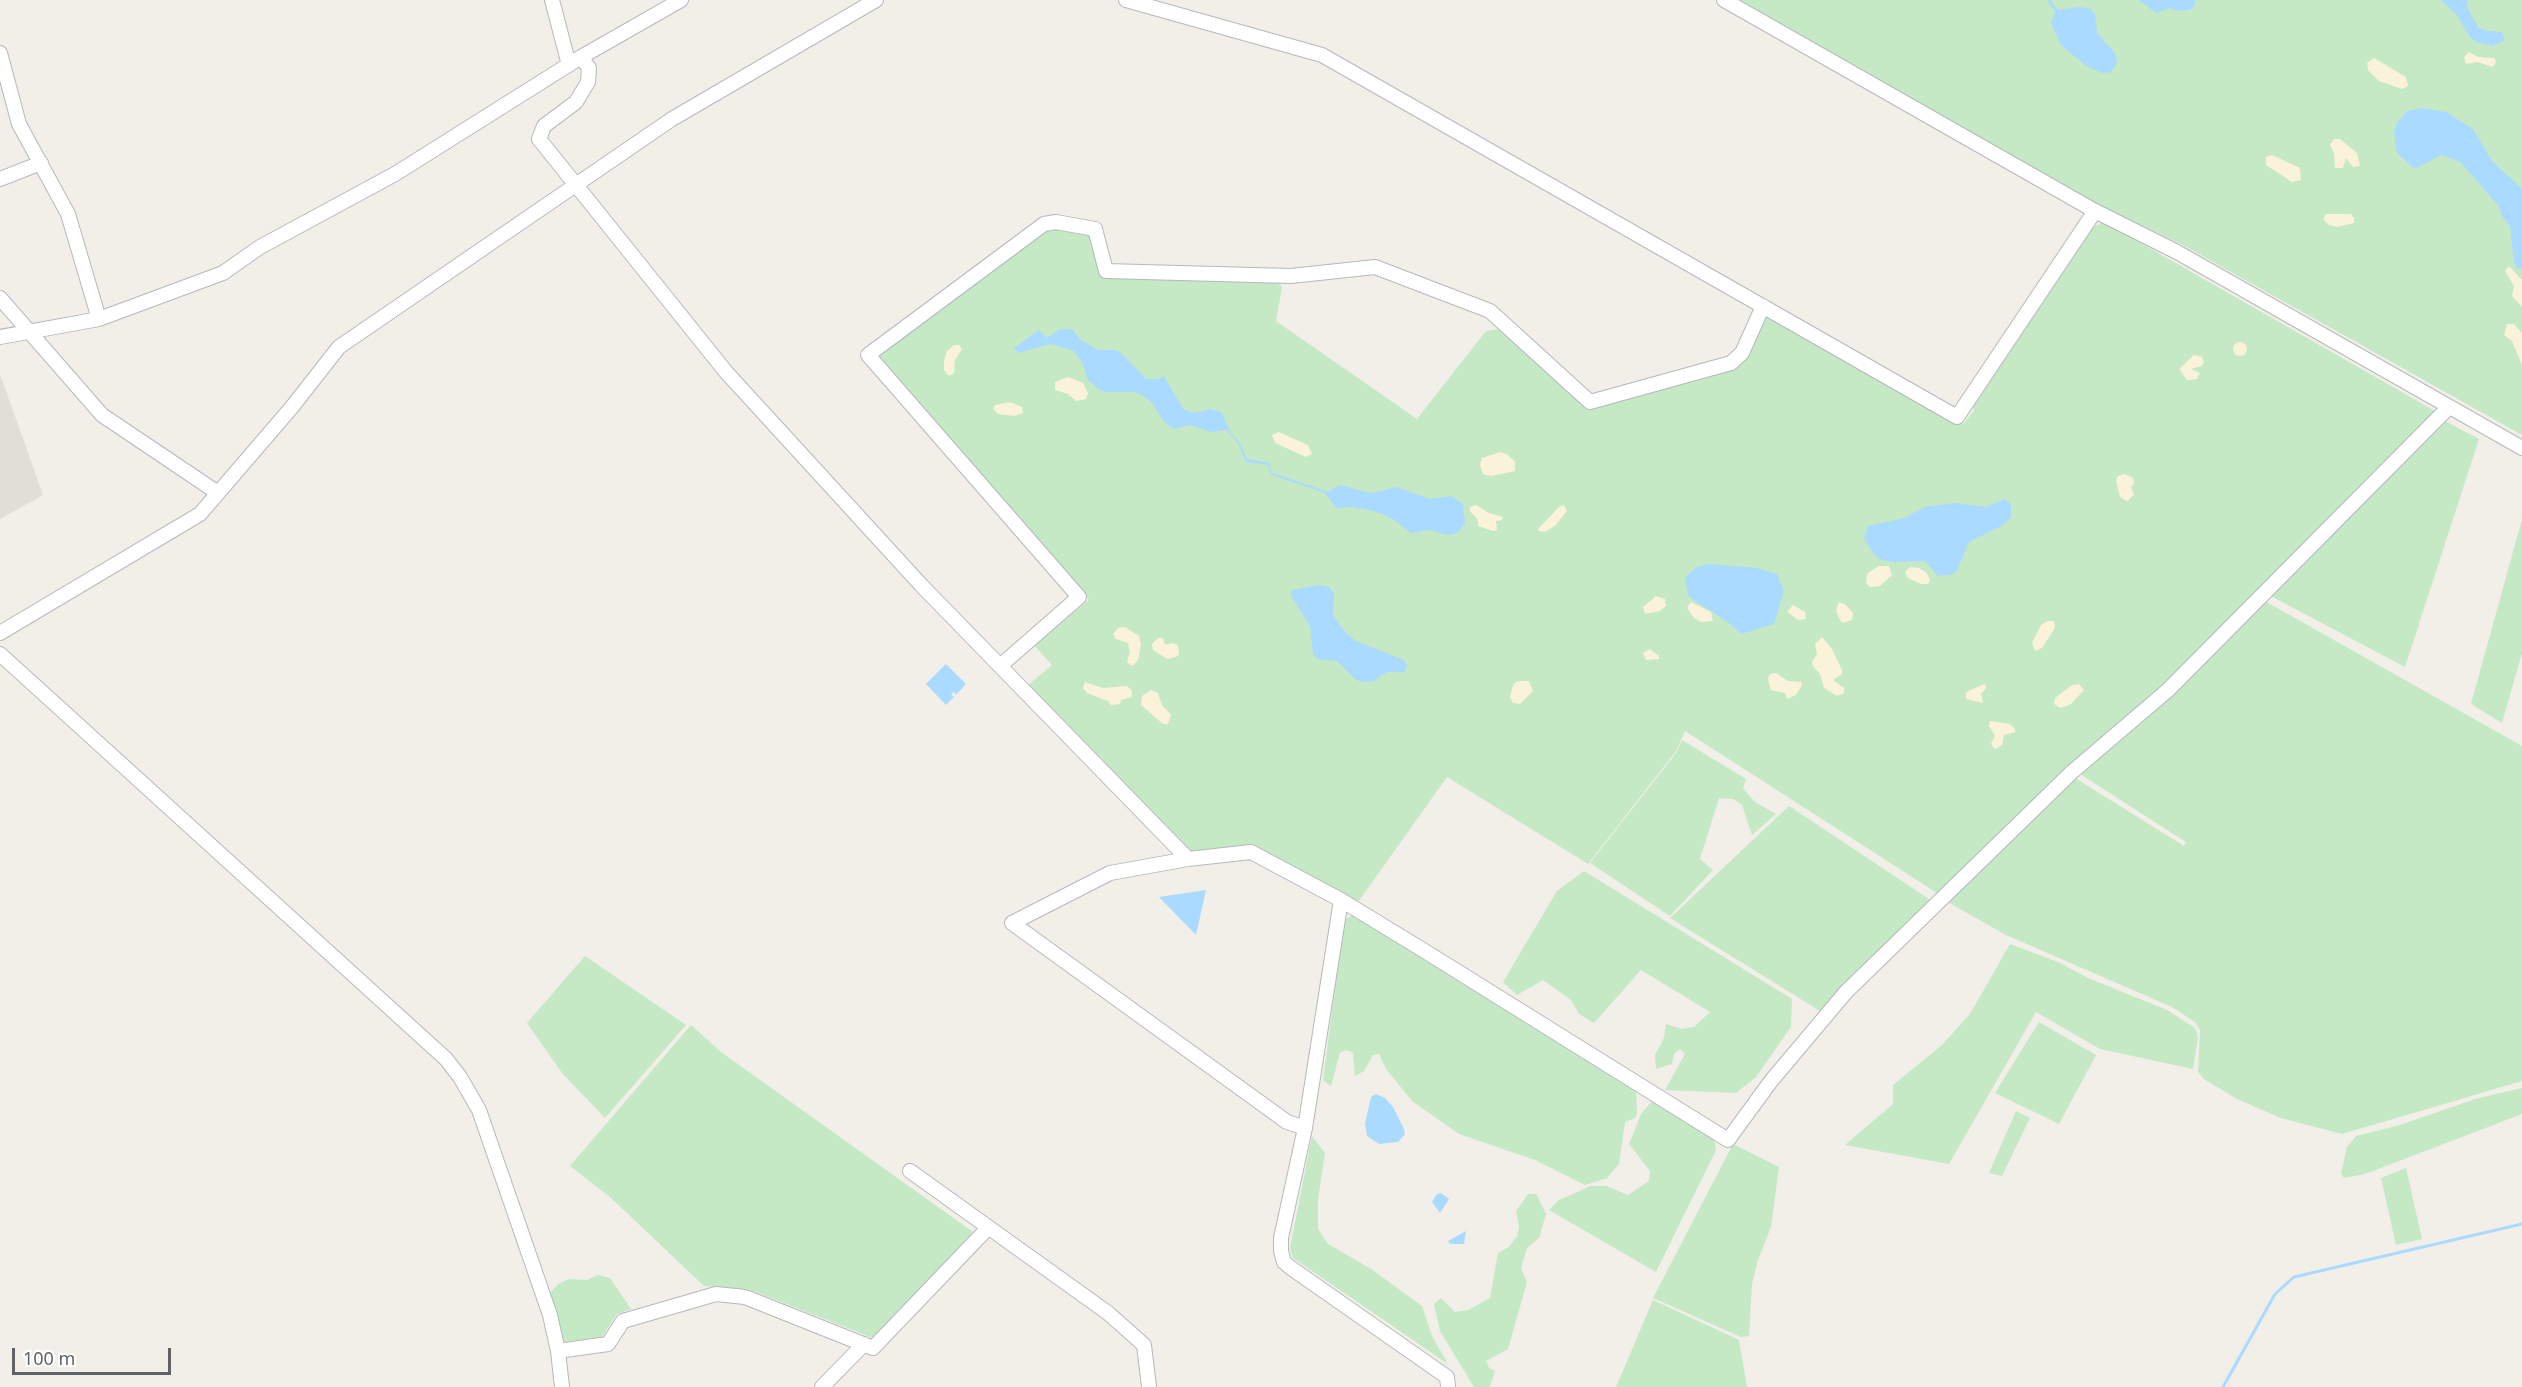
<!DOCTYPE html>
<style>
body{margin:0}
#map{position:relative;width:2522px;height:1387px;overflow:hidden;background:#f1efe8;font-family:"Noto Sans",sans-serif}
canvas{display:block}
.scale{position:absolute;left:12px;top:1348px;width:159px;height:27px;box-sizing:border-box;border:3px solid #5f6368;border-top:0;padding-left:8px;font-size:18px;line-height:21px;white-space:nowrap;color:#5f6368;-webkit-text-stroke:4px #fff;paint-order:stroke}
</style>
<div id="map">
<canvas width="2522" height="1387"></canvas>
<div class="scale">100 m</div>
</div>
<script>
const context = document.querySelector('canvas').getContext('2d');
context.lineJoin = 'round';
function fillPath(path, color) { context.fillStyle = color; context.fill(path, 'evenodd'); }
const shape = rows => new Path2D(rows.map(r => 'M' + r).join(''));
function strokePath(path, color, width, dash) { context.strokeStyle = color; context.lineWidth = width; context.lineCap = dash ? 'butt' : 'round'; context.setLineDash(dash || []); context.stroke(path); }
const education = shape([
 [0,374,43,495,0,519]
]);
const green = shape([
 [1736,0,2522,0,2522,435,2181,244,2108,210],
 [2104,222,2435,411,2165,685,1937,893,1685,731,1676,751,1588,864,1447,777,1358,902,1253,847,1242,845,1190,855,1027,686,1052,665,1033,644,1089,600,880,361,880,353,1047,229,1056,227,1089,233,1093,238,1101,276,1277,282,1282,287,1276,321,1417,419,1486,331,1500,329,1590,409,1736,367,1746,358,1767,315,1963,424,1974,411,1972,404,2093,227],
 [2445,421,2479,439,2405,667,2269,595],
 [2522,519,2522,653,2502,723,2471,704],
 [2263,600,2522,746,2522,1081,2342,1134,2281,1118,2237,1099,2204,1079,2198,1072,2200,1030,2195,1022,2172,1007,2006,935,1946,901,2075,778,2184,846,2186,842,2080,774],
 [1682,740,1746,779,1743,788,1755,802,1776,814,1752,835,1742,805,1733,799,1719,798,1700,859,1713,870,1670,916,1590,863,1676,753],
 [1789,806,1932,901,1820,1011,1670,918],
 [1584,871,1792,999,1791,1027,1756,1077,1736,1093,1665,1090,1685,1054,1680,1049,1674,1054,1672,1064,1656,1069,1655,1055,1664,1038,1666,1024,1682,1029,1694,1027,1710,1012,1641,970,1594,1023,1579,1014,1571,1000,1543,980,1517,995,1503,982,1557,891],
 [1353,915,1636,1092,1637,1113,1635,1118,1625,1122,1619,1164,1607,1178,1585,1185,1535,1160,1459,1134,1412,1101,1386,1069,1379,1054,1373,1055,1364,1071,1355,1076,1353,1053,1347,1050,1340,1052,1331,1086,1323,1080,1344,920],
 [2010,944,2058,962,2088,978,2167,1010,2195,1028,2198,1037,2193,1069,2100,1049,2036,1012,1949,1164,1845,1145,1893,1104,1893,1085,1942,1045,1970,1014],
 [585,956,686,1025,605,1118,562,1073,527,1023],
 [2039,1022,2096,1055,2059,1124,1995,1093],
 [691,1025,721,1052,973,1232,873,1338,748,1289,704,1286,610,1197,570,1166],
 [2522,1088,2522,1114,2365,1174,2344,1178,2341,1174,2347,1147,2356,1136,2400,1125,2475,1099],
 [1653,1100,1714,1139,1716,1150,1656,1272,1549,1210,1559,1200,1591,1186,1606,1186,1628,1195,1649,1181,1650,1171,1629,1144,1641,1114],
 [2016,1111,2030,1118,2002,1176,1989,1173],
 [1312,1136,1325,1153,1318,1199,1318,1229,1328,1244,1371,1269,1422,1306,1432,1336,1448,1364,1293,1258,1290,1248],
 [1733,1144,1779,1167,1771,1227,1758,1260,1752,1284,1749,1336,1741,1337,1653,1298],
 [2406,1168,2422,1239,2396,1245,2381,1178],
 [1528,1194,1536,1194,1546,1214,1539,1238,1527,1248,1521,1268,1527,1282,1508,1349,1486,1361,1489,1368,1495,1371,1490,1387,1474,1387,1440,1331,1434,1304,1441,1298,1455,1312,1468,1310,1490,1298,1498,1253,1509,1247,1517,1236,1519,1227,1516,1211],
 [598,1275,610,1278,631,1309,617,1314,602,1337,562,1342,550,1293,558,1284,569,1279,587,1280],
 [1653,1300,1739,1340,1747,1387,1616,1387]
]);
const sand = shape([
 [2469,52,2478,57,2494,58,2496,62,2493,67,2477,62,2466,64,2464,57],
 [2374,58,2406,77,2408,86,2402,89,2379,81,2368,70,2367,63],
 [2334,139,2340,139,2357,153,2360,166,2353,167,2346,158,2343,168,2335,168,2334,153,2330,145],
 [2272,155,2300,168,2301,180,2292,182,2266,165,2266,157],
 [2326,214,2351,214,2354,218,2354,223,2337,227,2329,225,2323,219],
 [2509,266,2522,280,2522,307,2512,296,2514,286,2505,271],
 [2507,324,2514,324,2522,333,2522,365,2512,341,2504,335],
 '2233 349a7 7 0 1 1 14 0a7 7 0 1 1-14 0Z',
 [954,345,959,345,962,349,955,360,954,373,949,376,944,370,944,361,947,351],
 [2194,355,2202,357,2204,362,2202,366,2191,369,2200,373,2197,379,2187,380,2179,369],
 [1068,377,1083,383,1088,393,1086,399,1076,401,1068,394,1055,390,1055,382],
 [1010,402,1022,407,1023,413,1014,416,998,414,993,409,995,405],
 [1279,432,1308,445,1312,454,1306,457,1275,443,1272,435],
 [1500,452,1507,454,1515,462,1515,471,1491,476,1483,474,1480,465,1482,458],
 [2125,474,2133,478,2134,483,2131,487,2134,495,2127,501,2120,497,2116,480,2118,476],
 [1476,505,1489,513,1503,517,1502,520,1496,521,1497,530,1493,531,1478,526,1478,520,1470,511,1470,507],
 [1564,505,1567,511,1555,526,1545,532,1539,531,1538,529,1559,507],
 [1878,566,1889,566,1892,575,1880,586,1870,587,1866,583,1867,574],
 [1910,567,1919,568,1926,572,1930,580,1928,584,1921,584,1908,578,1905,572],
 [1656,596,1665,599,1666,606,1660,611,1645,614,1643,607],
 [1691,602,1711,612,1713,621,1701,622,1694,618,1687,608],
 [1839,602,1846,605,1853,613,1852,620,1843,623,1840,620,1836,610],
 [1793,605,1805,612,1806,619,1798,620,1787,612],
 [2047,621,2054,621,2055,628,2042,648,2035,651,2032,643,2041,625],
 [1125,627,1139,636,1141,645,1138,660,1132,666,1127,662,1130,652,1128,643,1116,639,1113,634,1118,628],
 [1822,637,1832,649,1842,670,1842,674,1833,680,1844,688,1844,693,1837,696,1824,688,1820,674,1813,666,1812,662,1817,654,1815,644],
 [1158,638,1163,638,1165,645,1173,643,1178,645,1179,654,1176,657,1167,659,1153,650,1152,644],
 [1650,649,1659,656,1659,659,1646,660,1643,653],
 [1776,673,1788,681,1801,682,1802,685,1796,695,1787,699,1785,693,1771,690,1768,679,1770,674],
 [1529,681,1533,691,1520,704,1513,703,1510,697,1513,685,1518,681],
 [1085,682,1103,688,1127,686,1132,691,1132,697,1121,700,1120,704,1111,705,1108,701,1087,693,1083,688],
 [1985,684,1986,688,1981,694,1983,703,1966,699,1966,693,1970,690],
 [2079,684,2084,690,2071,704,2061,708,2054,704,2055,698,2072,685],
 [1151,690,1158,693,1162,705,1171,715,1168,724,1163,724,1141,705,1142,696],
 [1990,721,2010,724,2015,729,2015,732,2004,735,2002,745,1995,749,1991,744,1995,736,1989,726]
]);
const water = shape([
 [2047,0,2050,0,2058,10,2080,7,2092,9,2095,15,2097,33,2115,53,2117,63,2111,72,2102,73,2086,66,2061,45,2051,23,2055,12],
 [2139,0,2195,0,2195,4,2190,10,2177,11,2170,8,2156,13],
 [2441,0,2468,0,2467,7,2478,27,2486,31,2502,32,2505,40,2493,46,2477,42,2470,37,2456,14],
 [2421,108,2446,112,2473,129,2492,161,2522,189,2522,269,2516,267,2514,263,2510,226,2503,218,2498,205,2460,162,2441,155,2417,168,2412,167,2397,153,2394,132,2397,123,2407,111],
 [1060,329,1072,329,1081,340,1098,350,1116,350,1123,355,1146,379,1158,379,1164,376,1184,410,1194,413,1211,409,1222,413,1231,434,1239,441,1247,459,1270,463,1270,469,1273,473,1328,492,1340,485,1370,493,1397,487,1429,499,1451,496,1463,504,1465,524,1457,533,1448,535,1428,530,1411,533,1391,518,1374,511,1352,507,1336,508,1325,493,1272,475,1267,465,1246,462,1238,443,1226,430,1211,432,1190,425,1174,429,1164,422,1152,403,1142,395,1133,392,1105,392,1098,389,1088,380,1083,364,1074,351,1051,344,1018,353,1014,348,1039,330,1047,338],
 [2005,499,2011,504,2011,517,2003,525,1969,542,1957,570,1951,575,1938,576,1925,561,1891,562,1880,559,1873,553,1864,538,1868,526,1905,518,1924,507,1954,503,1986,507],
 [1709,564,1756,568,1777,574,1784,591,1774,624,1741,634,1728,622,1689,597,1685,581,1687,575,1697,567],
 [1318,585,1329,587,1334,593,1333,615,1346,633,1356,641,1404,660,1407,667,1404,672,1387,672,1374,681,1364,682,1356,680,1337,661,1317,659,1313,655,1310,626,1290,594,1293,590],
 [946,664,966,684,956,695,954,692,951,694,954,697,946,705,926,684],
 [1206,890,1196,935,1159,897],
 [1376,1094,1385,1098,1393,1107,1404,1129,1405,1134,1398,1142,1379,1144,1367,1136,1365,1123,1371,1097],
 [1441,1193,1449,1199,1440,1213,1432,1202,1437,1194],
 [1466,1231,1464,1244,1450,1244,1448,1241]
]);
const stream = shape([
 [2223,1387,2275,1294,2294,1277,2522,1224]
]);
const minor = shape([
 [552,0,569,65],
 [1126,0,1322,55,1957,417,2095,211],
 [1724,0,2095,211,2177,252,2522,448],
 [0,53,19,124,68,214,99,319],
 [581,57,589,68,588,82,576,102,544,126,539,139,726,372,922,586,1188,859],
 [0,179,41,163],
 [0,298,102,415,218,493],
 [0,337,99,319,223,273,260,247,395,174,581,57,681,0],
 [0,633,200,514,292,407,339,347,672,119,876,0],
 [0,654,446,1059,460,1077,479,1110,550,1315,558,1351,562,1387],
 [1000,666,1079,597,868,355,1044,224,1056,222,1095,229,1106,271,1291,276,1375,267,1490,311,1590,402,1731,363,1742,353,1763,306],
 [1341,900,1305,1128,1281,1238,1281,1251,1284,1262,1291,1268,1447,1377,1448,1387],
 [1305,1128,1287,1122,1012,923,1110,873,1188,859,1251,852,1341,900,1423,950,1728,1140,1771,1081,1846,992,2072,772,2168,690,2449,407],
 [910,1171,1108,1313,1144,1345,1149,1387],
 [558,1351,608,1344,623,1321,716,1294,745,1297,873,1348,988,1228],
 [822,1387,864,1344]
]);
fillPath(education, '#e1ded6');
fillPath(green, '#c5e8c5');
fillPath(sand, '#fbf3d9');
fillPath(water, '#aadaff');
strokePath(stream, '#aadaff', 3);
strokePath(minor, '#b5b8bc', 16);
strokePath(minor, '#fff', 14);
</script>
